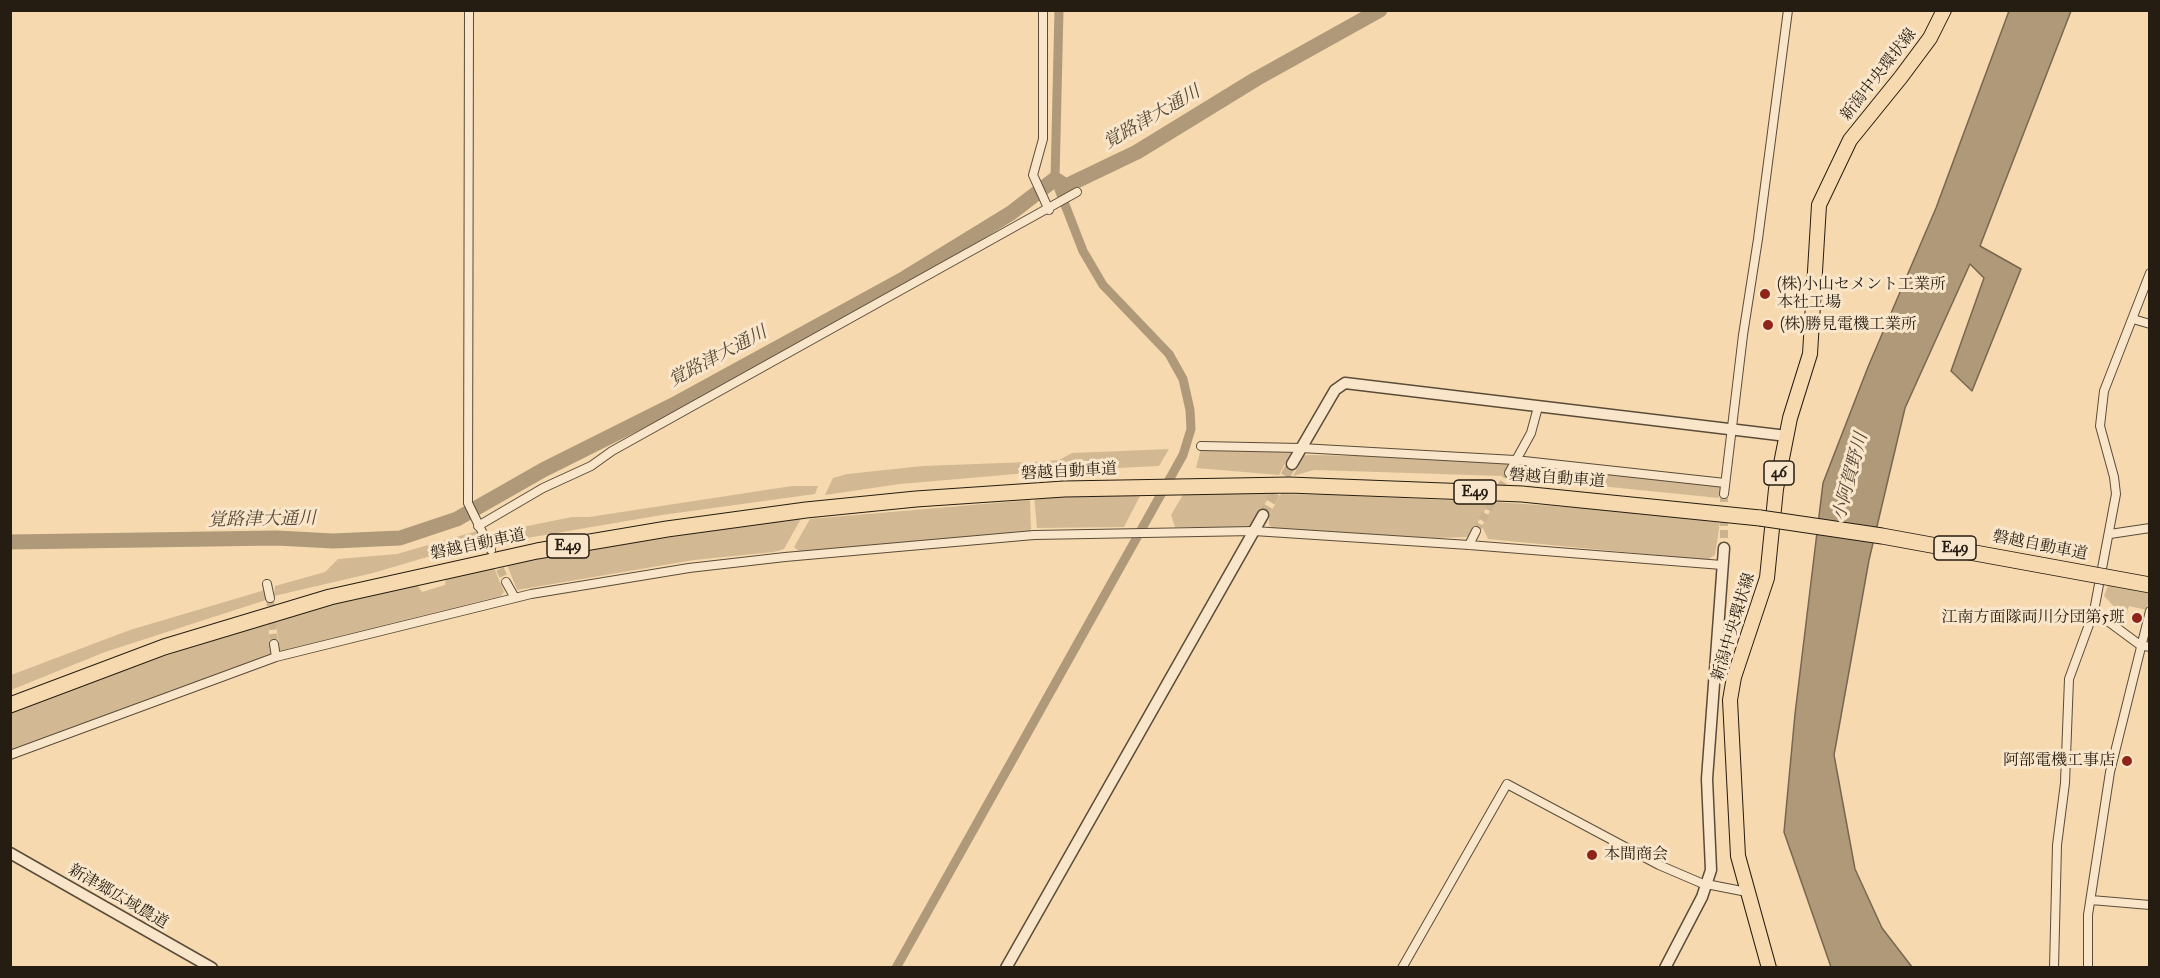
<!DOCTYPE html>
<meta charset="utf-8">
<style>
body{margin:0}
#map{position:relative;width:2160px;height:978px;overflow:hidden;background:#f6d9ae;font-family:"IM FELL Great Primer",serif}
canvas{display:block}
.frame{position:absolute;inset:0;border:12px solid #261d12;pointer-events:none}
</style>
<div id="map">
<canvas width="2160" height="978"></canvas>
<div class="frame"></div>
</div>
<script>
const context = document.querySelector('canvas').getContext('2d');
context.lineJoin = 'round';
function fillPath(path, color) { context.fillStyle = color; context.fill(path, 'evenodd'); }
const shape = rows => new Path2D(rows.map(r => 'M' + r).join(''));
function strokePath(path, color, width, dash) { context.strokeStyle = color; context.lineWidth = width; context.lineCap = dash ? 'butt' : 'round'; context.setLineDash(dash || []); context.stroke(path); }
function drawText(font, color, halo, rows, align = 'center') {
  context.font = font + ' "IM FELL Great Primer","Noto Serif JP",serif'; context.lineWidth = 6; context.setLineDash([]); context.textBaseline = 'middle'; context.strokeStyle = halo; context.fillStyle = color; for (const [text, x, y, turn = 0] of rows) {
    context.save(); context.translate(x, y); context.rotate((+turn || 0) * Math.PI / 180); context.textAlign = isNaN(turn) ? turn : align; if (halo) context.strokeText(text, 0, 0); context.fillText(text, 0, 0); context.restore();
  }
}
const green = shape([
 [1201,448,1292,450,1279,475,1196,468],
 [1169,449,1159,466,1035,472,1034,462,1059,460,1072,453],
 [1308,455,1365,456,1513,462,1503,476,1314,470,1293,476,1304,456],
 [1028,462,1027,473,900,484,825,495,833,478,847,474,923,466],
 [1519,462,1721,486,1719,498,1510,477],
 [792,486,818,486,815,494,662,515,492,544,488,534,572,517,589,517],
 [1199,490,1271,494,1250,528,1175,527,1171,515,1184,493],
 [1142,492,1124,527,1037,528,1034,495],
 [1281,494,1333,495,1490,502,1469,537,1436,538,1274,529,1269,525,1269,515],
 [1030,500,1031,531,800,552,794,547,810,519],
 [1495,502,1612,510,1720,522,1715,555,1707,560,1488,539,1482,526],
 [802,517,784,549,774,552,694,560,517,590,506,562],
 [477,531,485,546,434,555,373,573,274,596,275,586,325,572,338,559,397,554],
 [493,565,504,592,501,596,280,651,275,619,415,582,422,592,445,585,446,576],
 [2109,583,2149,593,2147,610,2129,606,2125,618,2104,596],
 [265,590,266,600,105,652,11,690,11,675,130,630],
 [268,623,271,655,11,750,11,712,112,673]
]);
const water = shape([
 [2009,11,2071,11,1980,246,2021,269,1972,391,1951,371,1984,278,1970,264,1905,408,1869,560,1834,755,1855,869,1882,928,1912,967,1831,967,1784,832,1795,714,1823,483,1868,367,1936,208,2009,11]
]);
const canal = shape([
 [896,968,1183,455,1191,429,1190,410,1183,379,1169,354,1103,285,1083,251,1055,179,1059,10]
]);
const river = shape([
 [10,542,277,538,333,541,400,538,457,519,543,470,673,405,905,278,1011,213,1055,179,1066,186,1137,152,1256,79,1380,10]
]);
const minorTunnel = shape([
 [1724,494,1724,548],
 [1476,531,1509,473],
 [495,558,506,582],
 [270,598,274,644]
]);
const tertiaryTunnel = shape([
 [1263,515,1292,464]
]);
const minor = shape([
 [469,10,468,503,491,550],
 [1043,10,1043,139,1033,175,1049,210],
 [2133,319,2150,324],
 [1201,446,1301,448,1515,460,1725,483],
 [1509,473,1531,433,1538,407],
 [1724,494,1743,335,1758,239,1788,10],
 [478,526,543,488,591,466,612,451,1077,192],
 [2110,534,2150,528],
 [1469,545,1476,531],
 [506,582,515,598],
 [267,584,270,598],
 [2094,611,2140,645,2150,647],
 [274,644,276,657],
 [10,755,276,657,531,594,689,568,785,557,1034,535,1254,531,1469,545,1722,565],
 [2091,900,2150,905],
 [1402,968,1507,784,1659,865,1701,883,1747,892],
 [2054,968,2057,845,2065,783,2069,679,2094,611,2116,494,2114,477,2100,426,2104,391,2150,273],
 [2088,968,2088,915,2110,772,2150,611]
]);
const tertiary = shape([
 [1292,464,1335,390,1345,383,1787,436],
 [10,853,212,968],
 [1006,968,1263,515],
 [1665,968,1702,897,1711,870,1707,779,1724,548]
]);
const primary = shape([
 [1769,968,1738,856,1730,700,1734,677,1767,578,1776,489,1790,418,1810,354,1819,205,1850,140,1901,77,1930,38,1944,10]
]);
const motorway = shape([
 [10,705,164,647,330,597,537,551,667,529,806,510,916,499,1064,489,1289,485,1522,494,1760,518]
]);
const motorwayBridge = shape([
 [1760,518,1882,536,2150,585]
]);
const markers = [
 [1765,294,6,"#8f2418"],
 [1768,325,6,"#8f2418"],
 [2137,618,6,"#8f2418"],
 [2127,761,6,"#8f2418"],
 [1592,855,6,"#8f2418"]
];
const shields = [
 [1779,473,30],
 [1475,492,42],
 [568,546,42],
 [1955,548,42]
];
const shieldNames = [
 ["46",1779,473],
 ["E49",1475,492],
 ["E49",568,546],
 ["E49",1955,548]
];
const streetNames = [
 ["新潟中央環状線",1879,75,-52],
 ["磐越自動車道",1069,472,-3],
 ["磐越自動車道",1557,479,4],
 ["磐越自動車道",478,545,-12],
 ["磐越自動車道",2040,546,11],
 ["新潟中央環状線",1734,627,-73],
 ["新津郷広域農道",118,897,30]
];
const poiNames = [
 ["(株)小山セメント工業所",1777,285],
 ["本社工場",1777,303],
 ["(株)勝見電機工業所",1780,325],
 ["江南方面隊両川分団第5班",2125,618,"right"],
 ["阿部電機工事店",2115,761,"right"],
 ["本間商会",1604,855]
];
const waterNames = [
 ["覚路津大通川",1152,118,-30],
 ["覚路津大通川",718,357,-28],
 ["小阿賀野川",1851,477,-75],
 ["覚路津大通川",262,520,-1]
];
fillPath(green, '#d3b993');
fillPath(water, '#af9979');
strokePath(water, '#786750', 1.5);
strokePath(canal, '#af9979', 9);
strokePath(river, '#af9979', 15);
strokePath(minorTunnel, '#ccb38f', 8, [8, 4]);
strokePath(tertiaryTunnel, '#ccb38f', 10, [10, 5]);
strokePath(minor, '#5a4c39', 10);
strokePath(tertiary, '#5a4c39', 13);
strokePath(primary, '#261d12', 16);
strokePath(motorway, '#261d12', 17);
strokePath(minor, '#f9e6ca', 8);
strokePath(tertiary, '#f9e6ca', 10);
strokePath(primary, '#f6d9ae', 14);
strokePath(motorway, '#f6d9ae', 15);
strokePath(motorwayBridge, '#261d12', 17, []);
strokePath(motorwayBridge, '#f6d9ae', 15);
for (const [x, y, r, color] of markers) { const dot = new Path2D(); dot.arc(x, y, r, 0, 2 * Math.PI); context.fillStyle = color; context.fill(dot); strokePath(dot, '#f9e6ca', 2); }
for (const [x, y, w] of shields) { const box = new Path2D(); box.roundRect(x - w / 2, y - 12, w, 24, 4.5); context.fillStyle = '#f9e6ca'; context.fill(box); strokePath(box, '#261d12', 1.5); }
drawText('bold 15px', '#261d12', null, shieldNames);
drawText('16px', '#261d12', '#f9e6ca', streetNames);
drawText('16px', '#261d12', '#f9e6ca', poiNames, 'left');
drawText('italic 18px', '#564836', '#f9e6ca', waterNames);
</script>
